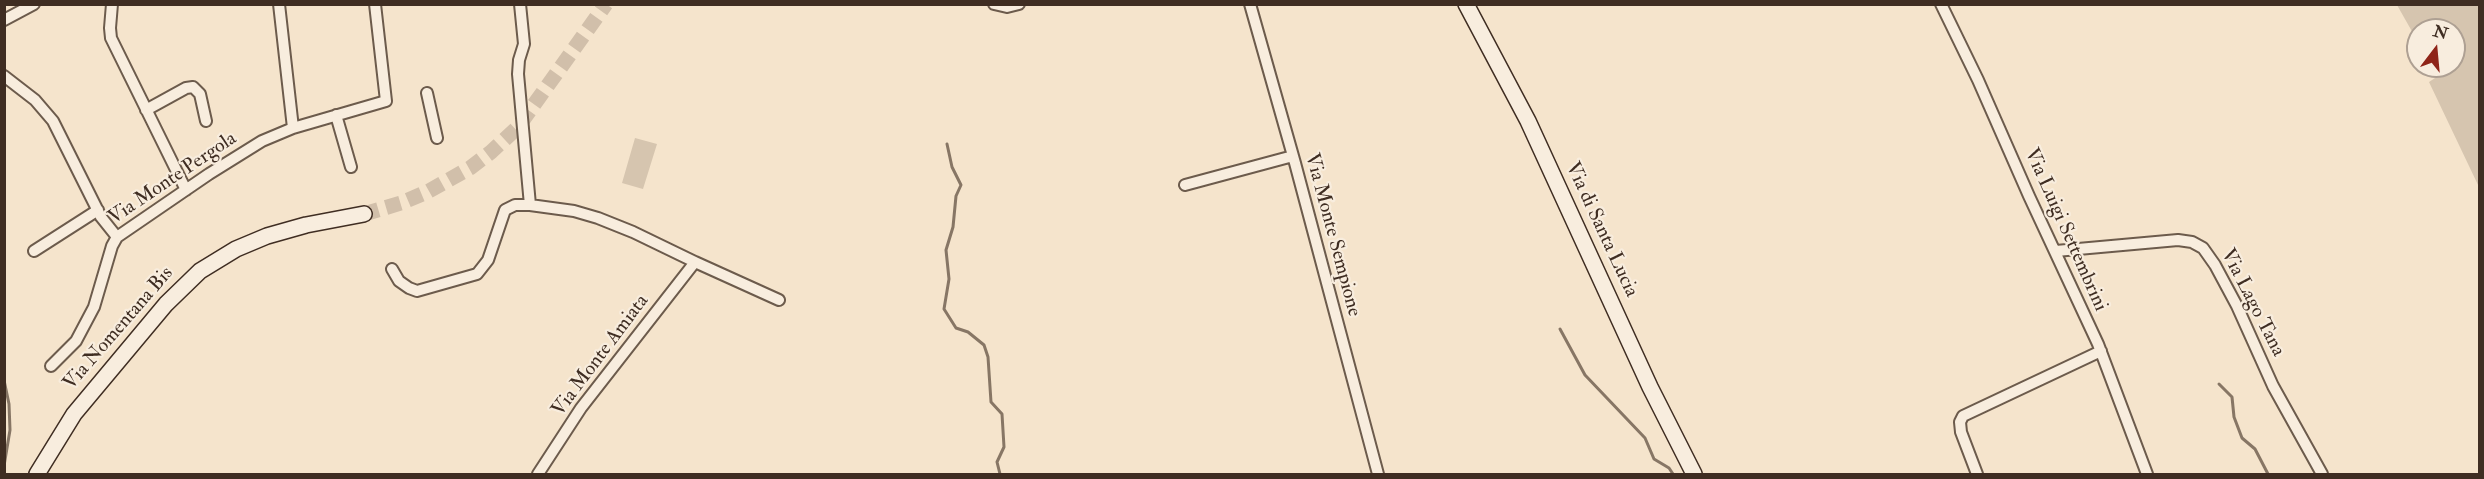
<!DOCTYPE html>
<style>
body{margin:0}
#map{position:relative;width:2484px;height:479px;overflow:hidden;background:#f5e4cc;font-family:"IM FELL Double Pica",serif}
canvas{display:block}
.frame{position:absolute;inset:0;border:6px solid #3f2d22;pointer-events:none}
.north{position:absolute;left:2406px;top:18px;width:60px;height:60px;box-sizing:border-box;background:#f8edde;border:2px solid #aea093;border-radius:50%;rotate:16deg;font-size:16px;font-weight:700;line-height:24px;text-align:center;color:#3f2d22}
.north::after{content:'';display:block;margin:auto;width:21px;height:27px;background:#8f2418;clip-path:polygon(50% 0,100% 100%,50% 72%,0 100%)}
</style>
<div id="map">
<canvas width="2484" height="479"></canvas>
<div class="frame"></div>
<div class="north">N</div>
</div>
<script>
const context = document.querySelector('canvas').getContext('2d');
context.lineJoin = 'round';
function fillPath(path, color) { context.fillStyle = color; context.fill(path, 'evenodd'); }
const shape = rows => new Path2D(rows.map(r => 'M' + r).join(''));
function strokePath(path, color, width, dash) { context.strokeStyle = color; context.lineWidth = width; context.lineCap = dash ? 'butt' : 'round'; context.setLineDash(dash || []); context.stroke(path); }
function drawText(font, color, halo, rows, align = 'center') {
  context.font = font + ' "IM FELL Double Pica",serif'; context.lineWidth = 4.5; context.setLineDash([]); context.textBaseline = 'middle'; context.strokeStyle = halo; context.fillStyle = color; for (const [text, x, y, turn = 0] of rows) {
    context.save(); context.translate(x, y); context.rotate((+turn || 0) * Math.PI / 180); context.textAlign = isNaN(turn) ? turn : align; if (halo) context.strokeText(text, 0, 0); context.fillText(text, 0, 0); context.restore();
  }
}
const green = shape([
 [2397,5,2479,5,2479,187,2429,82,2444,72,2442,66,2454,66,2454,30,2418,30,2418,42],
 [635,138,657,144,643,189,622,183]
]);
const stream = shape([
 [947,144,952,167,961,185,956,196,953,227,946,250,949,279,944,309,956,328,968,332,984,345,988,357,991,402,1002,414,1004,447,997,462,1000,474],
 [4,311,4,322],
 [1560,329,1585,375,1645,438,1654,459,1669,468,1673,474],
 [4,380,9,404,10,430,4,466],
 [2219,384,2232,397,2234,417,2242,438,2255,449,2268,474]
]);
const secondaryTunnel = shape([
 [364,214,401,203,427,192,470,168,491,152,518,127,606,4]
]);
const street = shape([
 [112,4,110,28,111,38,186,190],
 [279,4,293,128],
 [520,4,524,44,519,60,518,74,530,205,574,211,598,218,633,232,695,262,581,408,538,474],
 [994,4,1007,7,1019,4],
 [1250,4,1295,163,1378,474],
 [1941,4,1978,80,2029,196,2098,344,2147,474],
 [4,20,34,4],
 [4,76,35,100,53,121,101,217,117,237],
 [427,93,437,138],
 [146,110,186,88,193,87,200,94,206,121],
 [336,115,351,167],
 [1185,185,1293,156],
 [34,251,98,210],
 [2056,251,2178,240,2192,242,2203,248,2215,265,2237,306,2273,386,2322,474],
 [695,262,779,300],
 [392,269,399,281,409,288,417,291,477,274,488,260,505,210,515,205,530,205],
 [51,366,76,341,94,307,112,246,117,237,209,174,262,141,293,128,386,101,375,4],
 [1977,474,1961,432,1960,422,1963,416,2101,351]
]);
const secondary = shape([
 [1466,4,1528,121,1650,387,1694,474],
 [37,474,74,414,166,304,200,271,236,249,267,236,306,225,364,214]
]);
const streetNames = [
 ["Via Monte Pergola",173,179,-34],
 ["Via di Santa Lucia",1601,230,65],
 ["Via Luigi Settembrini",2065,230,66],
 ["Via Monte Sempione",1332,235,75],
 ["Via Lago Tana",2252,303,63],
 ["Via Nomentana Bis",119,329,-49],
 ["Via Monte Amiata",601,356,-53]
];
fillPath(green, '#d6c5af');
strokePath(stream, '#877665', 3);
strokePath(secondaryTunnel, '#d1bfaa', 15, [15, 8]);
strokePath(street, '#6c5b4c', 14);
strokePath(secondary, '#3f2d22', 18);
strokePath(street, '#f8edde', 10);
strokePath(secondary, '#f8edde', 15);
drawText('20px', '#3f2d22', '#f8edde', streetNames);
</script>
